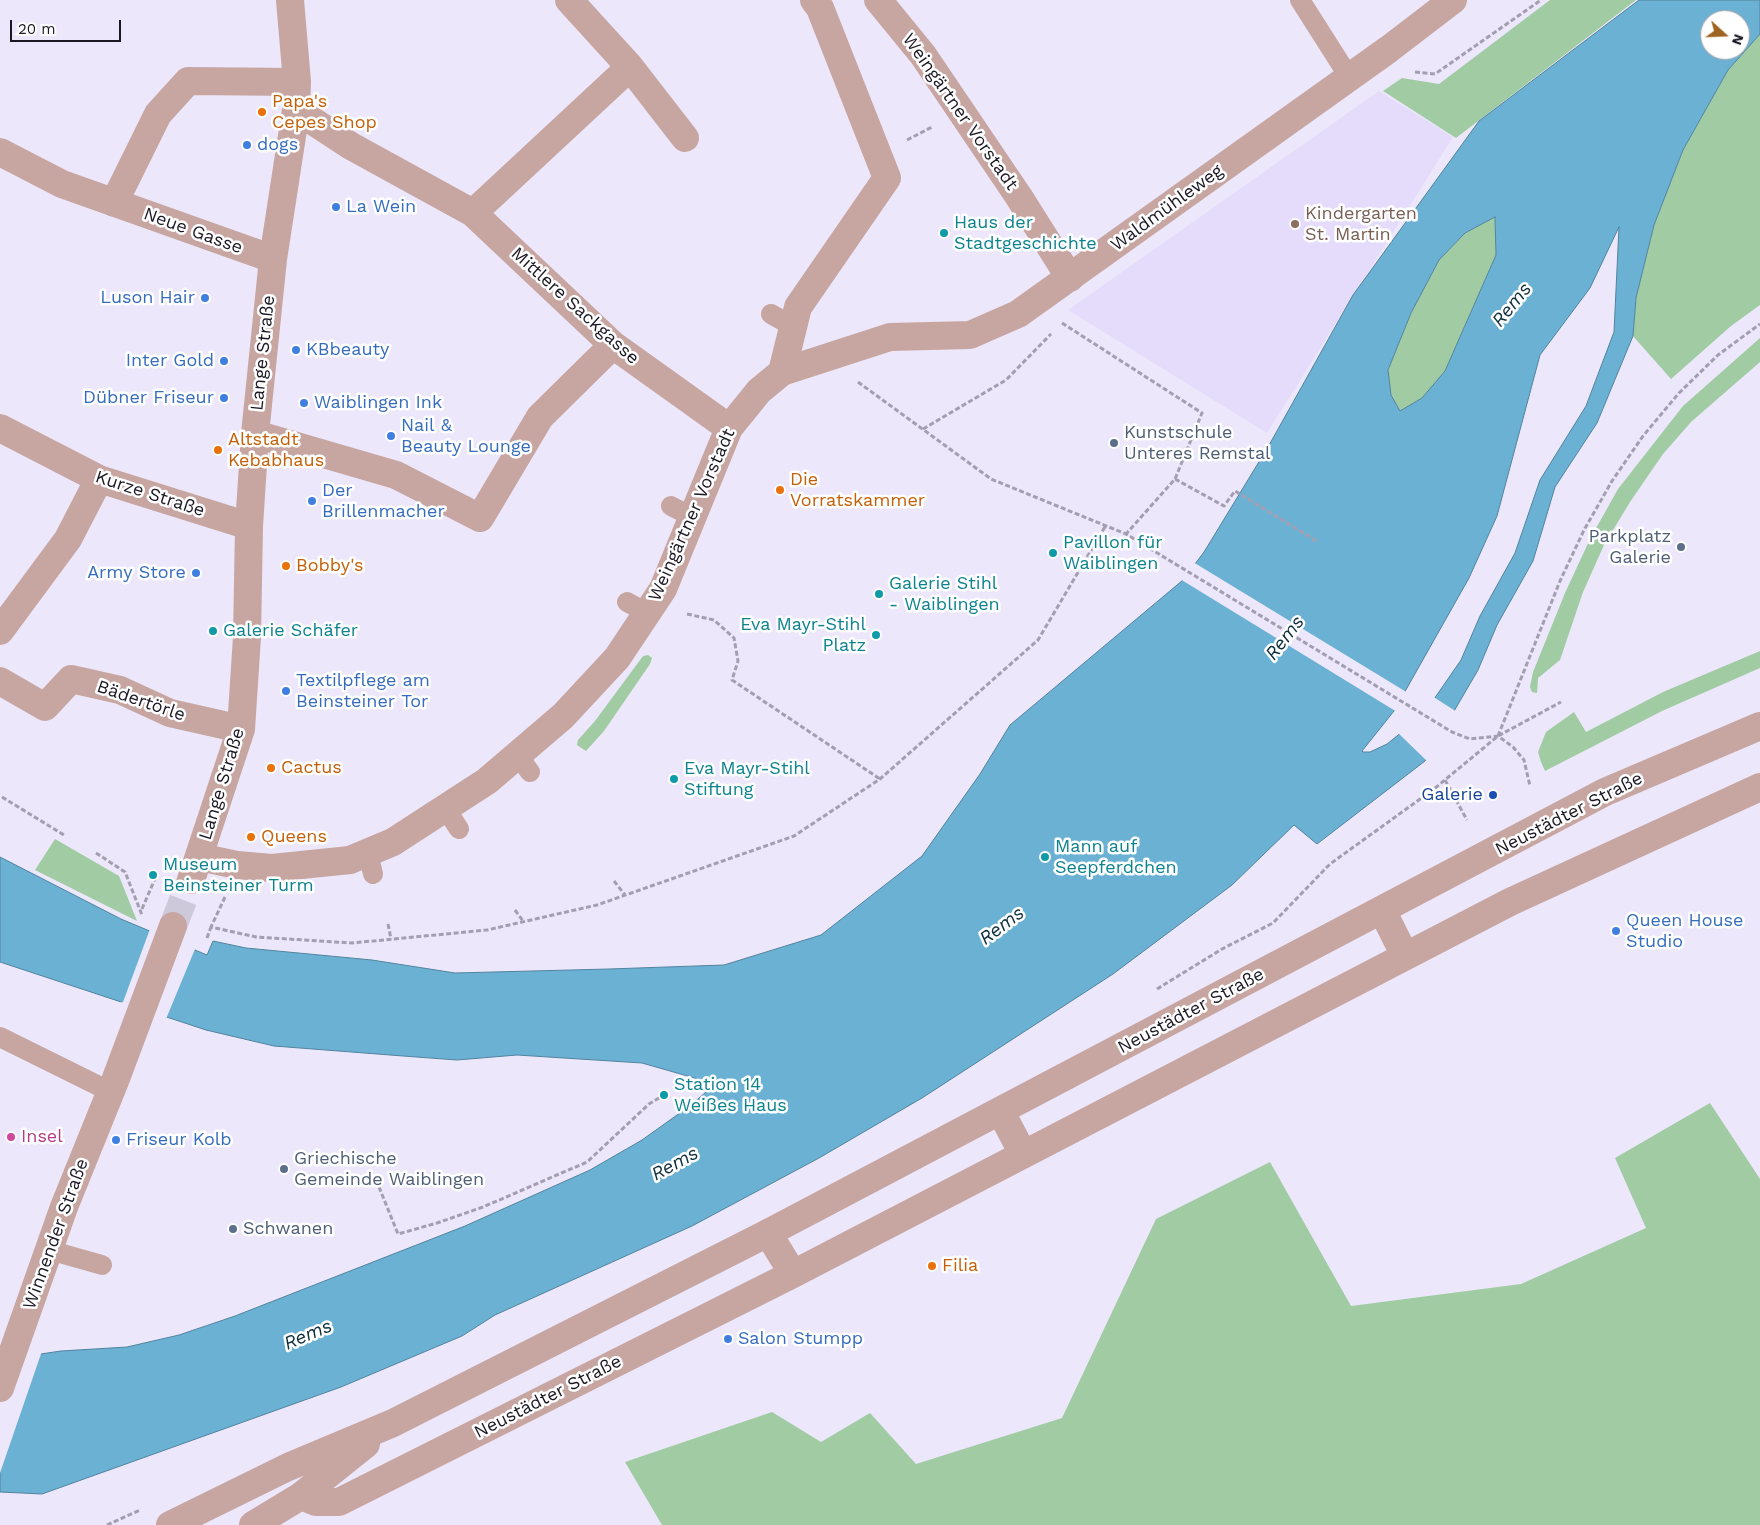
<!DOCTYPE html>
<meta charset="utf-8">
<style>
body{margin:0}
#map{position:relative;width:1760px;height:1525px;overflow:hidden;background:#ece7fa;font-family:"Work Sans",sans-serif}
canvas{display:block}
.north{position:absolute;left:1700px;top:10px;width:50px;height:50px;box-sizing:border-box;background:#fff;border:1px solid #a4a3a7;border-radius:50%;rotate:110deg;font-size:14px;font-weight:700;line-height:20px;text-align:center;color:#1b1823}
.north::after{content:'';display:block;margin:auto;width:18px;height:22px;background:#9d6422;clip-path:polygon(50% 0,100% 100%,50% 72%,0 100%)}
.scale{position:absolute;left:10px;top:20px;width:111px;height:22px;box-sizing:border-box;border:2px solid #1b1823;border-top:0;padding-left:6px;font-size:15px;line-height:18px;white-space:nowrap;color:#1b1823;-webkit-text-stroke:4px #fff;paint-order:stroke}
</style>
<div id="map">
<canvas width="1760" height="1525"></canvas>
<div class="north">N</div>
<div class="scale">20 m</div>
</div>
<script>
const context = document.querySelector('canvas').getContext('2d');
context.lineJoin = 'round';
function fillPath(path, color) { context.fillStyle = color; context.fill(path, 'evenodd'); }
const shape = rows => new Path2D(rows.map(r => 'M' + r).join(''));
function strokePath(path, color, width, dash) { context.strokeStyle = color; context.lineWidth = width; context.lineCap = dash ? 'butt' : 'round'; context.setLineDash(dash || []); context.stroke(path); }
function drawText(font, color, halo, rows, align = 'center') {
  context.font = font + ' "Work Sans",sans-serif'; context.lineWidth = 5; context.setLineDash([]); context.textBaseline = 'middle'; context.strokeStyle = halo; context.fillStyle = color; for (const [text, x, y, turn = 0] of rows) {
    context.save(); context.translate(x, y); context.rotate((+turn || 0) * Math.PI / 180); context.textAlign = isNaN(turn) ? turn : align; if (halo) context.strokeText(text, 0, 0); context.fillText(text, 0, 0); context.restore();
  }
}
const built = shape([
 [1379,91,1453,137,1267,433,1068,310]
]);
const green = shape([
 [1550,0,1636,0,1456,138,1383,91,1402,78,1439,84],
 [1760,34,1760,305,1731,326,1671,379,1633,336,1636,298,1654,225,1683,150,1728,70],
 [1495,217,1496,255,1445,371,1422,398,1400,411,1391,395,1388,370,1411,313,1439,260,1465,233],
 [1760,338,1760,362,1691,422,1663,454,1630,502,1604,545,1583,592,1560,660,1538,678,1537,693,1532,692,1530,687,1533,672,1565,593,1590,539,1618,489,1683,406],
 [1760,651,1760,668,1662,711,1545,771,1541,762,1538,752,1546,732,1574,712,1586,732,1663,692],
 [648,655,652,658,650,664,604,731,586,751,577,745,578,740,595,721,643,656],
 [55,839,119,876,137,921,35,870],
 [1710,1103,1760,1179,1760,1525,662,1525,625,1462,772,1412,821,1442,870,1413,916,1464,1062,1418,1156,1219,1270,1162,1351,1306,1521,1284,1646,1228,1615,1158]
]);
const water = shape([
 [1639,0,1760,0,1760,34,1728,70,1683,150,1654,225,1636,298,1633,336,1597,423,1555,487,1533,561,1497,625,1478,670,1425,761,1317,844,1294,825,1232,885,1113,974,922,1098,819,1158,692,1226,495,1315,462,1336,341,1387,42,1494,0,1492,0,1360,61,1351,127,1347,179,1335,235,1316,465,1226,590,1170,642,1140,691,1105,713,1086,712,1083,642,1063,517,1055,457,1060,403,1056,274,1046,206,1030,0,962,0,857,121,919,207,955,213,941,246,948,372,960,455,973,609,969,724,965,821,935,922,856,980,774,1010,725,1183,580,1204,552,1268,447,1353,295,1479,121,1639,0],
 [1710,20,1740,20,1740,50,1710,50,1710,20],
 [1495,217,1496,255,1445,371,1422,398,1400,411,1391,395,1388,370,1411,313,1439,260,1465,233,1495,217],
 [1619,227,1614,332,1586,406,1540,480,1515,553,1480,616,1461,660,1423,715,1387,744,1370,752,1363,752,1362,751,1394,711,1469,578,1497,516,1540,355,1590,288,1619,227]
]);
const pier = shape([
 [1193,562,1408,693,1397,712,1180,579],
 [1432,696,1457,712,1428,762,1398,733,1421,714],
 [150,929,195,949,166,1019,118,1003,123,1002],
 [42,1351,0,1473,0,1357]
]);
const minorTunnel = shape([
 [173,926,191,880]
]);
const path = shape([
 [1415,72,1435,74,1541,0],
 [907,140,932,127],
 [1062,323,1202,413,1175,479,1126,534],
 [858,382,991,479,1126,534,1452,732,1470,739,1498,736,1513,747,1524,760,1530,786],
 [923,429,1006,380,1051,334],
 [1175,479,1224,506,1235,491,1318,542],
 [687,614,714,620,734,638,738,661,732,680,880,779],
 [1498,736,1560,581,1584,530,1612,481,1643,436,1679,393,1718,355,1760,324],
 [1445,780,1467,820],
 [2,797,64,835],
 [96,853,125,872,142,915],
 [614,881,625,895],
 [225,897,211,927,256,937,352,943,487,930,597,905,794,836,880,779,1038,640,1106,525],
 [142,909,157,874],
 [515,910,523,921],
 [388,924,391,939],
 [207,938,211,927],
 [1157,989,1222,949,1273,923,1330,864,1434,789,1498,736,1561,702],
 [379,1187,398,1234,437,1223,483,1207,587,1162,649,1104,664,1095],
 [107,1525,140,1510]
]);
const service = shape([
 [1300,0,1349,77],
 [771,314,794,327],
 [671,506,694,518],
 [627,602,647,613],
 [518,756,530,772],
 [446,809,459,829],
 [368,853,373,874],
 [0,1037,111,1092],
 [49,1250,102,1265]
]);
const minor = shape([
 [569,0,630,67,685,138],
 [878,0,923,55,1019,197,1070,278],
 [296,110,351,146,473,213,613,345,729,428],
 [0,152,62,184,273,259],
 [114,203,158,114,188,81,297,82],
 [473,213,630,67],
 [782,372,798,307,887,178,820,8,814,0],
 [0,428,99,479,249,526],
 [255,434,396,475,480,518,540,417,613,345],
 [0,631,68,539,99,479],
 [0,681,45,707,71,679,120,690,170,713,241,729],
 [199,857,237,865,272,868,350,860,393,842,487,781,563,716,617,658,663,589,729,428,759,391,782,372,890,337,970,335,1018,314,1389,49,1453,0],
 [191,880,241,729,247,637,249,526,255,434,273,259,296,110,297,82,290,0],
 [1382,910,1405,956],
 [1001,1112,1023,1154],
 [768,1233,793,1274],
 [0,1388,64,1207,115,1081,173,926],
 [301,1496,316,1502,339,1502,793,1274,1510,902,1760,787]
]);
const tertiary = shape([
 [170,1525,288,1467,393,1423,768,1233,1605,792,1760,726],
 [253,1525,301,1496,366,1444]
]);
const markers = [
 [262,112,5,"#e8710a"],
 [247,145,5,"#3f7fe0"],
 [336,207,5,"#3f7fe0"],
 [1295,224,5,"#8d6e63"],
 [944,233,5,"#0f9aa8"],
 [205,298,5,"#3f7fe0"],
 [296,350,5,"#3f7fe0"],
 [224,361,5,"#3f7fe0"],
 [224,398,5,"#3f7fe0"],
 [304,403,5,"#3f7fe0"],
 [391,436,5,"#3f7fe0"],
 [1114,443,5,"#5c6f8a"],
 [218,450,5,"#e8710a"],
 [780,490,5,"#e8710a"],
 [312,501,5,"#3f7fe0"],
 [1681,547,5,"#5c6f8a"],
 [1053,553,5,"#0f9aa8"],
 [286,566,5,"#e8710a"],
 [196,573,5,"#3f7fe0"],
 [879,594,5,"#0f9aa8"],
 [213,631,5,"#0f9aa8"],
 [876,635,5,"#0f9aa8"],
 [286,691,5,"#3f7fe0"],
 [271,768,5,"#e8710a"],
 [674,779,5,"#0f9aa8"],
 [1493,795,5,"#1a4fb4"],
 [251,837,5,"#e8710a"],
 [1045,857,5,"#0f9aa8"],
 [153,875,5,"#0f9aa8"],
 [1616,931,5,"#3f7fe0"],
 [664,1095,5,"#0f9aa8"],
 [11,1137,5,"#d1479c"],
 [116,1140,5,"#3f7fe0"],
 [284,1169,5,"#5c6f8a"],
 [233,1229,5,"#5c6f8a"],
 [932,1266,5,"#e8710a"],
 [728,1339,5,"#3f7fe0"]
];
const foodNames = [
 ["Papa's",272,102],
 ["Cepes Shop",272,123],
 ["Altstadt",228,440],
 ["Kebabhaus",228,461],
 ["Die",790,480],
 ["Vorratskammer",790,501],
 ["Bobby's",296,566],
 ["Cactus",281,768],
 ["Queens",261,837],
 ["Filia",942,1266]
];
const streetNames = [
 ["Weingärtner Vorstadt",960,112,55],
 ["Waldmühleweg",1167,208,-36],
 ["Neue Gasse",193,231,20],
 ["Mittlere Sackgasse",575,306,42],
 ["Lange Straße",263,353,-84],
 ["Kurze Straße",150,494,18],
 ["Weingärtner Vorstadt",692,515,-66],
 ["Bädertörle",141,701,19],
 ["Lange Straße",222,784,-73],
 ["Neustädter Straße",1569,814,-27],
 ["Neustädter Straße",1191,1011,-28],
 ["Winnender Straße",56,1234,-70],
 ["Neustädter Straße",548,1397,-27]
];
const shopNames = [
 ["dogs",257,145],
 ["La Wein",346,207],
 ["Luson Hair",195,298,"right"],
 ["KBbeauty",306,350],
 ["Inter Gold",214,361,"right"],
 ["Dübner Friseur",214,398,"right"],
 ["Waiblingen Ink",314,403],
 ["Nail &",401,426],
 ["Beauty Lounge",401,447],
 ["Der",322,491],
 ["Brillenmacher",322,512],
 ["Army Store",186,573,"right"],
 ["Textilpflege am",296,681],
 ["Beinsteiner Tor",296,702],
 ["Queen House",1626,921],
 ["Studio",1626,942],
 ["Friseur Kolb",126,1140],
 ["Salon Stumpp",738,1339]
];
const educationNames = [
 ["Kindergarten",1305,214],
 ["St. Martin",1305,235]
];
const cultureNames = [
 ["Haus der",954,223],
 ["Stadtgeschichte",954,244],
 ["Pavillon für",1063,543],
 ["Waiblingen",1063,564],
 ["Galerie Stihl",889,584],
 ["- Waiblingen",889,605],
 ["Eva Mayr-Stihl",866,625,"right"],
 ["Platz",866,646,"right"],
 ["Galerie Schäfer",223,631],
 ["Eva Mayr-Stihl",684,769],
 ["Stiftung",684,790],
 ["Mann auf",1055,847],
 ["Seepferdchen",1055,868],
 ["Museum",163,865],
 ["Beinsteiner Turm",163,886],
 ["Station 14",674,1085],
 ["Weißes Haus",674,1106]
];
const serviceNames = [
 ["Kunstschule",1124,433],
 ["Unteres Remstal",1124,454],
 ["Parkplatz",1671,537,"right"],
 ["Galerie",1671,558,"right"],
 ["Griechische",294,1159],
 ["Gemeinde Waiblingen",294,1180],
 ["Schwanen",243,1229]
];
const transitNames = [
 ["Galerie",1483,795]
];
const hotelNames = [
 ["Insel",21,1137]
];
const waterNames = [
 ["Rems",1512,305,-51],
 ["Rems",1285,638,-52],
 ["Rems",1002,926,-37],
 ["Rems",675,1164,-29],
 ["Rems",308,1335,-23]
];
fillPath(built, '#e5dcfc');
fillPath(green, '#a0cba3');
fillPath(water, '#6ab1d3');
strokePath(water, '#52839e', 1);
fillPath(pier, '#ece7fa');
strokePath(minorTunnel, '#cdc8da', 28, [28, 14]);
strokePath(path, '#a49fb0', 3, [5, 2.5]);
strokePath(service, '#c7a6a2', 20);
strokePath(minor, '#c7a6a2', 28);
strokePath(tertiary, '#c7a6a2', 28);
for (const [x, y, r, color] of markers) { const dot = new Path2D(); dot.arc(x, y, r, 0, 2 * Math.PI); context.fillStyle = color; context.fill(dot); strokePath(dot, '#fff', 2); }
drawText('18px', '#c56008', '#fff', foodNames, 'left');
drawText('18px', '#1b1823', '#fff', streetNames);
drawText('18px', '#366cbe', '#fff', shopNames, 'left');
drawText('18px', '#785e54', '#fff', educationNames, 'left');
drawText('18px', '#0d838f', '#fff', cultureNames, 'left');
drawText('18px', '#4e5e75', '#fff', serviceNames, 'left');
drawText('18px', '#164399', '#fff', transitNames, 'right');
drawText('18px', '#b23c85', '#fff', hotelNames, 'left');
drawText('italic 19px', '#0e2f3e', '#fff', waterNames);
</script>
